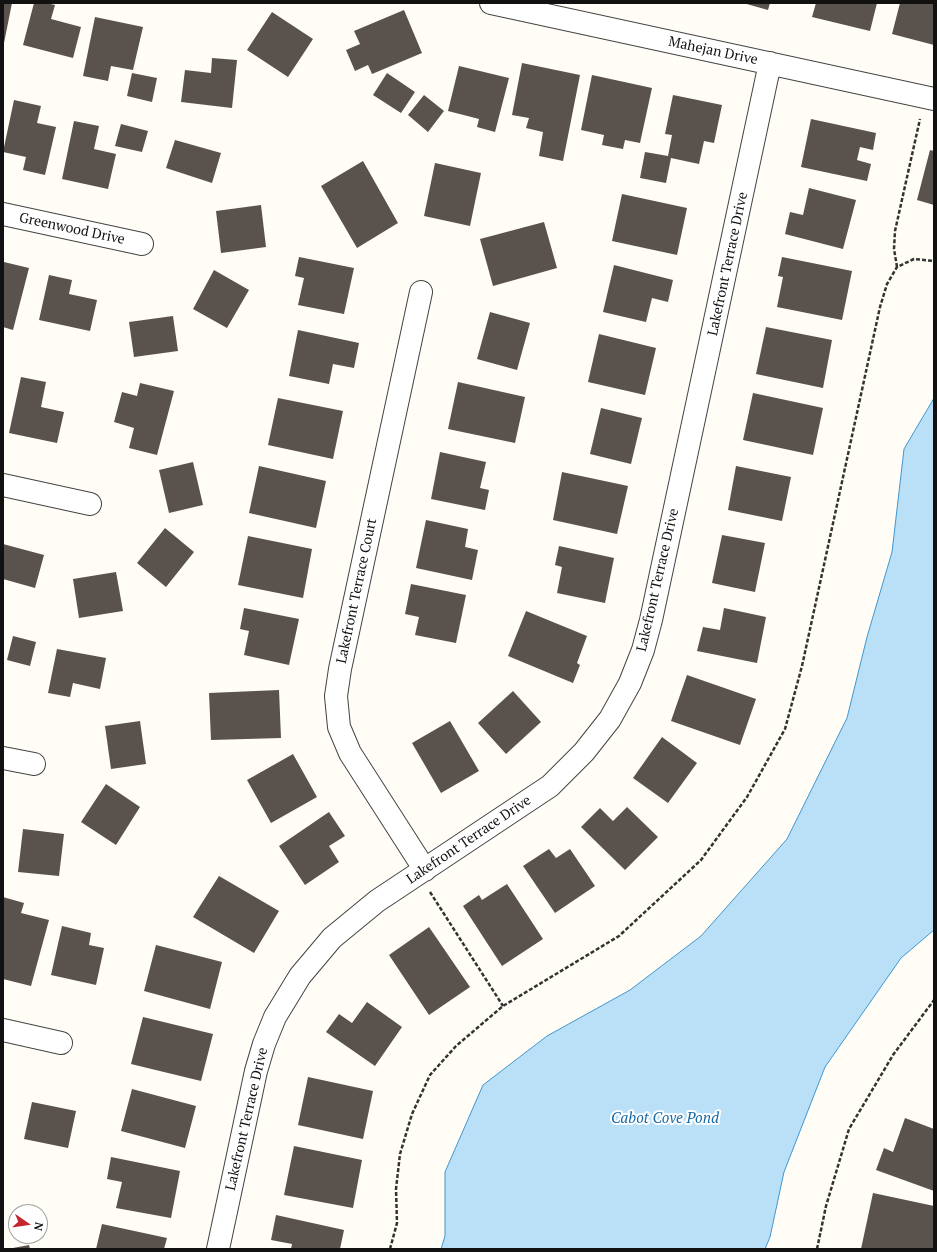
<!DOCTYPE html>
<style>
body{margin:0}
#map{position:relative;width:937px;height:1252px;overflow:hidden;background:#fffdf5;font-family:"PT Serif",serif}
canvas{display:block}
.frame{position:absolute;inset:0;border:4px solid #111;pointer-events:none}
.north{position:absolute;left:8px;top:1204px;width:40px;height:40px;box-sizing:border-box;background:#fff;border:1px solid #a0a0a0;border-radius:50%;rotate:103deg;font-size:11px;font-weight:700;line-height:16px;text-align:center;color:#111}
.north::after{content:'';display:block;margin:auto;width:14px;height:18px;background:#c4262e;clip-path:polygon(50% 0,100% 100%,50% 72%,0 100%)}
</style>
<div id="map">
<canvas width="937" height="1252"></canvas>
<div class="frame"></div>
<div class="north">N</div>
</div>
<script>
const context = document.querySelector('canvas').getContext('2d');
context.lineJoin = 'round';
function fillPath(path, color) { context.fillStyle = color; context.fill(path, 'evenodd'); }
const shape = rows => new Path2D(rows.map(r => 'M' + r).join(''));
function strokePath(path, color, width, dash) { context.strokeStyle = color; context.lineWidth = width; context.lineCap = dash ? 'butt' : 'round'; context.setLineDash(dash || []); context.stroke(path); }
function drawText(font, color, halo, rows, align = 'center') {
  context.font = font + ' "PT Serif",serif'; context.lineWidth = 4; context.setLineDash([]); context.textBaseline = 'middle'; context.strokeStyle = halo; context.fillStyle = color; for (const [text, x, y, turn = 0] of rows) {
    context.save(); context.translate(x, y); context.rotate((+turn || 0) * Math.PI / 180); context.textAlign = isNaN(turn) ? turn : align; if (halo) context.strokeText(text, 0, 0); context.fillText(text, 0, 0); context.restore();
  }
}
const water = shape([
 [934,398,934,930,901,958,825,1067,784,1172,770,1237,765,1249,441,1249,445,1236,445,1172,483,1085,547,1036,630,990,701,936,787,839,847,718,867,637,892,552,904,449,934,398]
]);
const building = shape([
 [3,3,12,3,4,43,3,43],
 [34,3,46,3,55,5,51,19,81,27,73,58,23,45],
 [743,3,770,3,768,10],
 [816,3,877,3,870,31,812,17],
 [900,3,934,3,934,45,892,34],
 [404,10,422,53,372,74,368,65,355,71,346,50,360,44,354,31],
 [272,12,313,39,288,77,247,50],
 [95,17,143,27,133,70,111,66,108,81,83,76],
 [212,58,237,60,232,108,181,102,185,70,211,73],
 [522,63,580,75,563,161,539,156,543,132,526,128,529,118,512,115],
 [459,66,509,78,495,132,477,127,479,119,448,111],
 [132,73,157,78,152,102,127,96],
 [387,73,415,92,401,113,373,95],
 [592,75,652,88,640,143,625,140,623,149,602,145,604,135,581,130],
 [424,95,444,111,428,132,408,115],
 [673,95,722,105,714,143,704,141,699,164,671,158,666,183,640,178,645,152,668,156,672,135,665,134],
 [14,100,41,106,37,123,56,127,45,175,23,170,26,157,3,152],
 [811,119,876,133,873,150,860,147,857,160,871,164,867,181,801,167],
 [74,121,99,126,94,149,116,154,108,189,62,179],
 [121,124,148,131,142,152,115,146],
 [175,140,221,153,212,183,166,168],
 [930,150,934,151,934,205,917,200],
 [363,161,398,223,357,248,321,186],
 [435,163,481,173,470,226,424,216],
 [809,188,856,200,843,249,785,234,790,212,803,215],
 [622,194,687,208,677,255,612,241],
 [261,205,266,247,221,253,216,211],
 [544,222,557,268,493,286,480,239],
 [299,257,354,268,344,314,298,305,304,278,295,276],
 [782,257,852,271,842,320,777,307,783,277,778,276],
 [4,262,29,268,13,330,3,327],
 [614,265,673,280,668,302,652,298,646,322,603,312],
 [214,270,249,290,227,328,193,309],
 [49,275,72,280,69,294,97,300,90,331,39,320],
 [490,312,530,323,517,370,477,359],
 [173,316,178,351,134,357,129,322],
 [766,327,832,340,823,388,756,374],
 [298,330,359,343,354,368,333,364,329,384,289,376],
 [599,334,656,348,645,395,588,382],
 [21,377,46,382,41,407,64,412,57,443,9,433],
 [458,382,525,397,515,443,448,429],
 [140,383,174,391,157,455,129,448,134,428,114,422,122,392,137,396],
 [753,393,823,408,813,455,743,440],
 [278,398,343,411,333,459,268,445],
 [601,408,642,418,631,464,590,454],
 [440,452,486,462,480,488,489,490,485,510,431,499],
 [193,462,203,505,169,513,159,470],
 [259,466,326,481,316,528,249,513],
 [736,466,791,477,782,521,728,510],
 [562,472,628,486,617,534,553,520],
 [426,520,468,529,465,547,478,550,472,580,416,568],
 [165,528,194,552,166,587,137,563],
 [722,535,765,543,755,592,712,583],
 [248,536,312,549,303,598,238,585],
 [3,544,44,555,35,588,3,579],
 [559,546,614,558,605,603,557,593,562,567,555,565],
 [116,572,123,611,79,618,73,579],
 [411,584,466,595,456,643,415,635,419,617,405,614],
 [244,608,299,619,289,665,244,655,249,631,240,629],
 [724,608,766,617,757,663,697,651,703,627,720,630],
 [526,611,587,636,577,663,580,665,573,683,508,656],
 [13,636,36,642,30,666,7,660],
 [57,649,106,658,100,689,73,683,70,697,48,693],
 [687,675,756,699,740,745,671,721],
 [279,690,281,738,211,740,209,693],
 [513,691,541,722,506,754,478,723],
 [140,721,146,764,111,769,105,726],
 [450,721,479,771,441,793,412,743],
 [662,737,697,763,668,803,633,778],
 [293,754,317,797,271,823,247,780],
 [106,784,140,807,116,845,81,822],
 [627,807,658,837,625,870,581,827,600,808,613,821],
 [329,812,345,836,329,846,339,862,305,885,279,846],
 [23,829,64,834,59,876,18,872],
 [549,849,556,858,570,849,595,886,555,913,523,866],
 [219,876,279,911,254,953,193,917],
 [507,884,543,939,502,966,463,906,479,895,482,900],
 [3,897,24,903,21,913,49,920,31,986,3,979],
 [62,926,91,933,89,945,104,948,96,985,51,975],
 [429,927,470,987,429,1015,389,955],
 [156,945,222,962,210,1009,144,991],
 [367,1002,402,1027,375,1066,326,1032,339,1014,352,1023],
 [143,1017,213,1034,201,1081,131,1064],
 [308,1077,373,1091,363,1139,298,1125],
 [132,1089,196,1106,185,1148,121,1131],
 [32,1102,76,1111,68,1148,24,1139],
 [905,1118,934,1129,934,1191,876,1170,884,1148,893,1152],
 [294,1146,362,1160,353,1208,284,1195],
 [111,1157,180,1171,171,1218,116,1208,122,1182,107,1179],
 [873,1193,934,1206,933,1249,861,1249],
 [276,1215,344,1230,340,1249,291,1249,292,1244,271,1240],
 [102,1224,167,1238,164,1249,96,1249],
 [29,1245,30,1249,13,1249,13,1248]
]);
const path = shape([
 [897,267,894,249,895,231,920,119],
 [430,892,503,1006],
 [390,1249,397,1223,396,1189,400,1154,412,1114,430,1075,456,1046,503,1006,619,936,701,860,747,797,785,729,802,666,880,307,887,284,897,267,914,259,934,261],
 [817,1249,826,1206,849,1129,893,1055,934,1000]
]);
const minor = shape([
 [491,3,934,99],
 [3,214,142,244],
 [421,292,340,669,336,696,339,727,350,753,425,870],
 [3,485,90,504],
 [3,758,34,764],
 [3,1030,61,1043],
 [218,1249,256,1071,264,1044,275,1017,300,976,332,938,377,901,550,786,584,752,610,719,630,683,643,650,651,620,770,63]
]);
const streetNames = [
 ["Mahejan Drive",713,51,12],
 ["Greenwood Drive",72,229,12],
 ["Lakefront Terrace Drive",728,264,-78],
 ["Lakefront Terrace Drive",658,580,-77],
 ["Lakefront Terrace Court",357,591,-78],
 ["Lakefront Terrace Drive",469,840,-34],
 ["Lakefront Terrace Drive",247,1119,-77]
];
const waterNames = [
 ["Cabot Cove Pond",665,1119]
];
fillPath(water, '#b9e0f7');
strokePath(water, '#3f96cf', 1);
fillPath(building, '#5a524d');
strokePath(minor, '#444', 24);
strokePath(path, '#333', 2.5, [4, 2]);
strokePath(minor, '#fff', 22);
drawText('14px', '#111', '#fff', streetNames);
drawText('italic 15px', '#1768a6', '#fff', waterNames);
</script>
